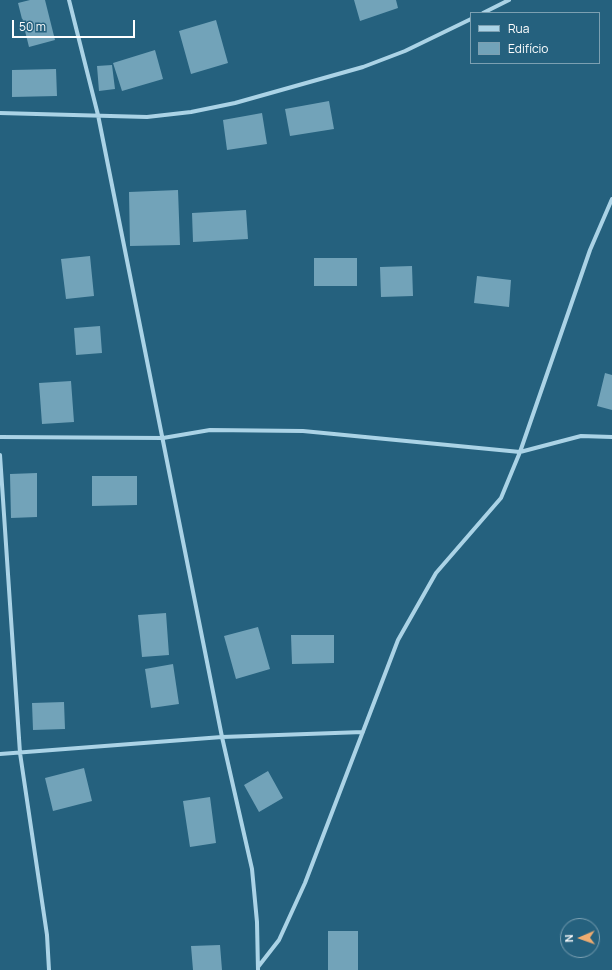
<!DOCTYPE html>
<meta charset="utf-8">
<style>
body{margin:0}
#map{position:relative;width:612px;height:970px;overflow:hidden;background:#25617e;font-family:Manrope,sans-serif}
canvas{display:block}
.legend{position:absolute;left:470px;top:12px;width:130px;height:52px;box-sizing:border-box;background:#25617e;border:1px solid #7ca0b2;margin:0;padding:5px 7px;list-style:none;font-size:12px;color:#fff}
.legend li{display:flex;align-items:center;gap:8px;height:20px}
.legend b{width:20px;border:1px solid #7ca0b2}
.north{position:absolute;left:560px;top:918px;width:40px;height:40px;box-sizing:border-box;background:#25617e;border:1px solid #7ca0b2;border-radius:50%;rotate:268deg;font-size:11px;font-weight:700;line-height:16px;text-align:center;color:#fff}
.north::after{content:'';display:block;margin:auto;width:14px;height:18px;background:#efac70;clip-path:polygon(50% 0,100% 100%,50% 72%,0 100%)}
.scale{position:absolute;left:12px;top:20px;width:123px;height:18px;box-sizing:border-box;border:2px solid #fff;border-top:0;padding-left:5px;font-size:12px;line-height:14px;white-space:nowrap;color:#fff;-webkit-text-stroke:3px #25617e;paint-order:stroke}
</style>
<div id="map">
<canvas width="612" height="970"></canvas>
<ul class="legend">
<li><b style="height:5px;background:#abd3e6"></b>Rua</li>
<li><b style="height:11px;background:#72a3b9"></b>Edifício</li>
</ul>
<div class="north">N</div>
<div class="scale">50 m</div>
</div>
<script>
const context = document.querySelector('canvas').getContext('2d');
context.lineJoin = 'round';
function fillPath(path, color) { context.fillStyle = color; context.fill(path, 'evenodd'); }
const shape = rows => new Path2D(rows.map(r => 'M' + r).join(''));
function strokePath(path, color, width, dash) { context.strokeStyle = color; context.lineWidth = width; context.lineCap = dash ? 'butt' : 'round'; context.setLineDash(dash || []); context.stroke(path); }
const building = shape([
 [30,0,45,0,55,40,29,47,18,3],
 [354,0,396,0,398,8,360,21],
 [216,20,228,63,191,74,179,31],
 [155,50,163,79,122,91,113,63],
 [112,65,115,89,99,91,97,66],
 [56,69,57,96,12,97,12,70],
 [329,101,334,129,290,136,285,109],
 [262,113,267,144,227,150,223,120],
 [178,190,180,245,130,246,129,192],
 [246,210,248,239,193,242,192,213],
 [90,256,94,296,66,299,61,259],
 [314,258,357,258,357,286,314,286],
 [412,266,413,296,381,297,380,267],
 [477,276,511,280,509,307,474,303],
 [100,326,102,353,76,355,74,328],
 [605,373,612,375,612,410,597,406],
 [71,381,74,422,42,424,39,383],
 [37,473,37,517,11,518,10,474],
 [92,476,137,476,137,505,92,506],
 [166,613,169,655,142,657,138,615],
 [258,627,270,669,236,679,224,636],
 [291,635,334,635,334,663,292,664],
 [173,664,179,704,151,708,145,669],
 [64,702,65,729,33,730,32,703],
 [84,768,92,801,53,811,45,778],
 [268,771,283,798,259,812,244,785],
 [210,797,216,843,190,847,183,801],
 [328,931,358,931,358,970,328,970],
 [220,945,222,970,193,970,191,946]
]);
const minor = shape([
 [69,0,98,115,222,737,252,869,257,922,258,970],
 [483,13,509,0],
 [0,113,147,117,191,112,235,103,363,67,405,51,471,19],
 [0,437,163,438,210,430,303,431,520,452,581,436,612,437],
 [0,455,20,753,47,935,49,970],
 [0,754,222,737,363,732],
 [258,967,279,940,305,883,398,640,436,573,501,498,520,452,590,250,612,199]
]);
fillPath(building, '#72a3b9');
strokePath(minor, '#abd3e6', 4);
</script>
